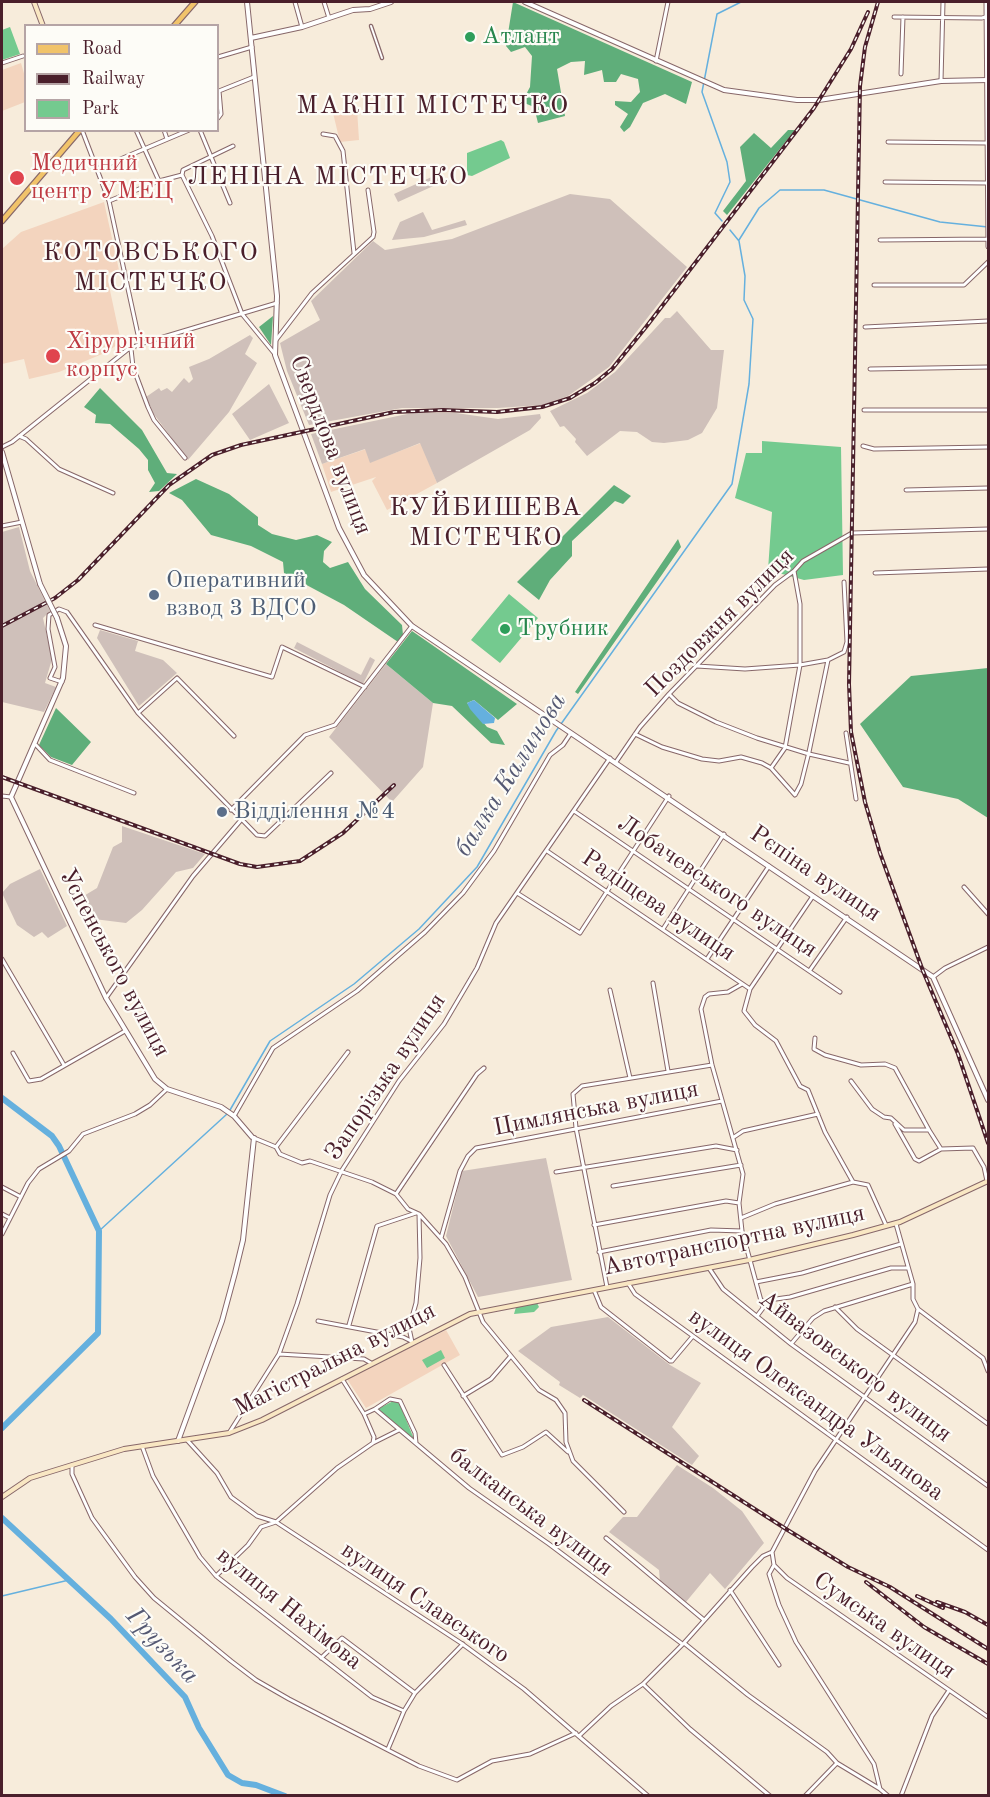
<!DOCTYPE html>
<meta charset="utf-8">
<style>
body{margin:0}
#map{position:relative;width:990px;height:1797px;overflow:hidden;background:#f7ecdb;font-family:"Old Standard TT",serif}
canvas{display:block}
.frame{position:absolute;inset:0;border:3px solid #4a1f2b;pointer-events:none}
.legend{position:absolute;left:24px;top:24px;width:195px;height:108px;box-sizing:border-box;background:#fdfcf7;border:2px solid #b5a4a5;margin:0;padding:8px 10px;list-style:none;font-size:18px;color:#4a1f2b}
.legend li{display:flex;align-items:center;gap:12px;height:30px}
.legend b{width:30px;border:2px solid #b5a4a5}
</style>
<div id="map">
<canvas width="990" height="1797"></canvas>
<div class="frame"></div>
<ul class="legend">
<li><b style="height:8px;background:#f1c36a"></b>Road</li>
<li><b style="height:8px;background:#4a1f2b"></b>Railway</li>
<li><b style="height:16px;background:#74ca8f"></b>Park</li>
</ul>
</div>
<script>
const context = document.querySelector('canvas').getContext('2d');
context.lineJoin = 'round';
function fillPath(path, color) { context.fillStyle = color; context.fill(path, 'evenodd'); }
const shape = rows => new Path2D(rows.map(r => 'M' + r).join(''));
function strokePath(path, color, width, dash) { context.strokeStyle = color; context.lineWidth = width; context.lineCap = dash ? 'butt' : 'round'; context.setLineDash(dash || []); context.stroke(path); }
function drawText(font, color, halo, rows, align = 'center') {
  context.font = font + ' "Old Standard TT",serif'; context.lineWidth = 4.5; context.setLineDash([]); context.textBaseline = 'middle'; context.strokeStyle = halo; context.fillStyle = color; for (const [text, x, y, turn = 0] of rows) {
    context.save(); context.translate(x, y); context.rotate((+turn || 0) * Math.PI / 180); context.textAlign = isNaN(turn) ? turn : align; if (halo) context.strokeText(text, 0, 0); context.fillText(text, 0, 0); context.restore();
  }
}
const built = shape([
 [21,63,25,77,25,102,2,111,2,70],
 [357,109,359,140,340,142,333,113],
 [104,202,119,270,108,273,108,281,121,342,107,352,59,372,29,379,24,359,2,364,2,249,21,232],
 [421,443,437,483,415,495,387,510,372,481,376,477,331,492,322,464,366,449,371,462],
 [446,1330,460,1355,366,1408,347,1379]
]);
const industrial = shape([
 [436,175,440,183,398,202,394,194],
 [570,194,610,199,687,267,609,367,568,396,542,405,498,408,402,408,309,425,287,371,280,343,320,320,311,301,373,241,385,250,452,239],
 [423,212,432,230,465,220,467,225,424,237,392,240,400,222],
 [677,311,711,350,724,350,717,408,702,433,688,440,664,443,652,442,637,432,620,431,587,456,575,442,576,439,564,426,560,427,550,411,587,393,615,372,665,318,670,318],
 [250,335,253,338,245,354,257,363,229,412,188,460,153,413,146,397,159,388,161,391,167,388,172,392,184,378,189,383,193,379,189,367,209,359],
 [269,384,289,423,250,440,232,414],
 [412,413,456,413,498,419,540,414,541,418,530,430,437,483,420,443,370,463,365,449,322,464,311,434],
 [19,527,30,571,50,611,43,618,52,659,45,683,56,687,44,712,2,702,2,532],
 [100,630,138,641,135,651,163,660,177,673,139,706,97,638],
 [297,642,361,675,370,657,375,660,363,684,294,648],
 [386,664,433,703,423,767,392,802,329,737],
 [122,826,205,854,193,868,176,872,142,910,126,923,86,918,77,900,97,888,113,847,122,842],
 [40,869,67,926,48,938,42,932,34,937,17,925,2,893,10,884],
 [546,1158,572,1280,478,1297,446,1236,462,1171],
 [608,1317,670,1365,701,1383,672,1427,699,1456,692,1465,583,1395,580,1398,559,1385,560,1382,518,1351,551,1327],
 [677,1465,713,1488,742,1511,764,1543,725,1589,710,1573,686,1602,660,1582,659,1570,609,1532,623,1517,637,1517]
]);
const green = shape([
 [10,27,20,54,2,60,2,30],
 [501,140,504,142,510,158,472,176,467,175,467,153],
 [762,441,841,447,843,575,804,580,768,570,772,512,735,498,746,453,762,453],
 [509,594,538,618,500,663,471,640],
 [537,1303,539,1307,534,1312,514,1314,516,1307],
 [441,1350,445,1358,427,1368,422,1360],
 [395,1400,399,1402,414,1439,378,1409]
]);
const forest = shape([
 [513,2,692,82,686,104,665,94,643,103,630,127,624,132,620,127,628,114,615,105,615,101,631,102,640,92,638,79,621,74,616,82,604,82,602,70,584,75,585,61,571,62,557,69,565,116,538,123,534,107,522,102,530,87,532,56,525,47,511,52,506,46],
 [788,130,795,130,727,215,723,211,746,181,740,147,754,133,771,148],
 [273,316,271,345,259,327],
 [100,388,142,430,167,473,177,474,159,491,149,492,155,483,148,470,148,460,139,449,110,424,95,423,96,415,84,407],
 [196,479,229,494,258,517,258,525,272,534,296,540,317,535,332,542,324,551,323,562,330,568,348,562,365,589,402,625,403,635,398,642,344,605,284,573,283,562,251,546,211,535,182,500,169,493],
 [614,485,631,496,623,504,615,501,572,541,572,556,550,580,539,600,517,582],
 [678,539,681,547,661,576,578,694,575,692],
 [412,631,517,704,498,720,474,700,467,703,487,727,497,731,505,745,491,743,452,706,433,703,386,664],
 [988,668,988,818,958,799,903,787,860,724,911,676],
 [56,708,91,742,72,765,51,757,39,745]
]);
const water = shape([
 [474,700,495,718,494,723,483,724,470,709,467,703]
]);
const stream = shape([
 [722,221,715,213,730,182,727,162,702,92,717,14,741,2],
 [739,240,759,208,780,190,824,190,940,222,988,227],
 [230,1110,270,1041,354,984,419,929,477,867,556,731,732,484,749,384,753,319,744,300,745,276,739,241,730,230],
 [99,1231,227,1114],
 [2,1596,69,1580]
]);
const river = shape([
 [2,1098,52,1136,59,1146,99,1231,98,1333,2,1428],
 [2,1518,111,1619,185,1697,199,1728,228,1775,242,1783,256,1785,285,1796]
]);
const pedestrian = shape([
 [371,26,382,58]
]);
const minor = shape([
 [295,2,302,27],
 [324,2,329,18],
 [986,2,988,247],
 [894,17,982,18,988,16],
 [218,57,252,47],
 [656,61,668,2],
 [2,63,23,56],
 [901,74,903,17],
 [941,81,943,2],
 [218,118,221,114,219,91,254,77],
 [82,130,109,201,140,344],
 [136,130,159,181],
 [164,130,167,139],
 [200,130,230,203],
 [323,134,335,136,343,151,354,253],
 [888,142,987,143],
 [97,169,189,130],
 [182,175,212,236,242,314,274,353],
 [885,182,987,183],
 [109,201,159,181,182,175,183,170,233,146],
 [880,240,988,239],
 [874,285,964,285,988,262],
 [865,327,988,321],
 [276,340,312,293,373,237,374,232,368,190],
 [131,349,133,367,148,407,154,420,185,458],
 [870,369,988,367],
 [864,410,988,410],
 [19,436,26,439,59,469,113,493],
 [863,446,874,449,988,447],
 [2,447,12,442,127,350,140,344,277,303],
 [906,490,988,488],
 [2,526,22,522],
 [875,573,988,569],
 [95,625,272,677,282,647,365,687],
 [697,666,745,669,800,665,828,660,844,652,847,642,844,582],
 [62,682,50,678,55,667,48,629,49,615,59,609,67,612,138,713,257,835,265,836,331,773],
 [669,694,678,703,716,722,757,738,809,754,849,763],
 [138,713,177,678,234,736],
 [846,733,856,799],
 [635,734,662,747,702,759,719,761,741,757,762,763,771,768,795,795,801,784,809,752,828,660],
 [36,745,50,760,134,793],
 [616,762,640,727,669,694,775,585,794,571,803,561,852,533,988,529],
 [771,768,785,748,800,665,800,604,794,571],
 [2,796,11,797],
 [231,810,305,735,335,725,412,626],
 [574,811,840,992],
 [547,851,750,989],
 [964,887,988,914],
 [517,893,580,933,669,796],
 [813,896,750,989,744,1011,755,1025,776,1041,800,1086,808,1090,825,1132,853,1182,868,1185,886,1225],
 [663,929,724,834],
 [2,959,64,1065],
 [707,959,769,866],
 [810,970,847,917],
 [933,977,945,968,988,947],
 [653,983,668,1071],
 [742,984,728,992,709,994,705,997,701,1009,712,1065,743,1174,739,1203,742,1231,763,1308,757,1316],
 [610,990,630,1078],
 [106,998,193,876,241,820],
 [815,1038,814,1049,825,1055,861,1065,885,1064,895,1068,929,1130],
 [13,1053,29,1081,41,1079,125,1031],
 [851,1081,872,1109,884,1117,891,1118,904,1130,929,1130,941,1149,973,1148,984,1167,987,1181],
 [234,1116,273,1048,357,991,425,932,463,893,494,851,550,755,563,745,571,733],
 [895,1124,915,1159,919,1161,941,1149],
 [734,1137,743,1131,818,1114],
 [254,1138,276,1147,280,1154,302,1163,310,1161,372,1182,396,1194,408,1209,419,1214,446,1244,465,1277,483,1322,539,1390,556,1400,565,1413,566,1442,573,1461,624,1512],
 [276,1147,348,1052],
 [556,1172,716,1146,737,1150],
 [613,1186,741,1165],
 [2,1187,21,1197],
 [396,1194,477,1074,484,1068],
 [2,1214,10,1218],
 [741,1218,775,1204,853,1182],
 [594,1225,726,1201,739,1203],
 [2,1234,28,1183,39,1169,69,1151,83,1134,135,1114,150,1105,167,1089],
 [441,1238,460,1171,468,1156,476,1148,722,1101],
 [599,1252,711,1230,742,1231],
 [709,1268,723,1289,791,1344,988,1486],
 [756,1282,802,1273,901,1244],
 [628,1283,635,1294,988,1550],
 [607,1287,576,1128,573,1094,582,1086,712,1065],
 [594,1290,601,1307,670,1361,672,1361,693,1336],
 [762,1301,790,1297,891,1268,908,1268],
 [835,1307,857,1329,988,1424],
 [918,1309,983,1358,988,1371],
 [318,1321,403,1337,411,1341],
 [349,1325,377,1226,416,1213],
 [412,1342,409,1328,416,1303,420,1258,419,1214],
 [791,1344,813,1318,824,1311,913,1284],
 [279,1354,364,1359,371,1363],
 [444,1365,502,1455,523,1447,546,1432,568,1452],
 [463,1396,491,1379,510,1357],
 [375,1409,390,1399,400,1401,415,1433,416,1443],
 [364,1414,375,1409,469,1488,549,1544,681,1643],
 [229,1433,279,1354,297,1304,330,1195,342,1170,399,1081,444,1024,477,968,496,923,610,758],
 [187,1440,217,1473,231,1497,257,1516,276,1522,461,1643,524,1689,648,1796],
 [373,1443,399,1430],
 [142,1446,153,1476,200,1557,216,1576,372,1697,404,1711],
 [72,1465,72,1474,92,1518,135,1577,154,1598,231,1661,256,1680,289,1699,419,1766,457,1780,492,1761,530,1754,576,1733],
 [606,1538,704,1620],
 [772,1552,774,1565,787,1578,988,1717],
 [774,1565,769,1574,779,1605,796,1642,874,1764,880,1789,888,1796],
 [216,1576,248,1545,261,1527,276,1522,337,1468,373,1443,374,1437,364,1414,342,1379],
 [730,1590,779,1665],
 [684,1643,748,1695,827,1752,837,1763,880,1789],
 [321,1658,342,1638,415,1693],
 [643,1684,690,1729,770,1796],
 [579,1736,611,1706,643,1684,684,1643,752,1567,763,1556,772,1552,815,1471,915,1322,918,1309,913,1299,913,1284,896,1224],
 [388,1749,404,1711,415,1693,463,1644],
 [805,1796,837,1763],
 [901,1796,932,1716,948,1692]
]);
const tertiary = shape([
 [247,2,277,296,275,355,339,528,364,575,412,626,933,977,988,1100],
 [525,2,724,90,797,100,819,100,941,81,988,80],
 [251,38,302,27,353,10,370,9,391,2],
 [2,452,40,584],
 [57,618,66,646,63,678,11,797,106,998,155,1079,167,1089,221,1107,234,1116,252,1137],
 [178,1441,222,1321,235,1273,243,1240,254,1138]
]);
const secondary = shape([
 [34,2,43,26],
 [2,1497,30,1478,124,1449,229,1433,262,1420,470,1314,749,1260,853,1235,900,1222,988,1181]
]);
const primary = shape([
 [174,26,195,2],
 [2,221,80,130]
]);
const rail = shape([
 [878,2,865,47,860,86,849,684,851,732,865,802,880,853,923,971,958,1054,988,1143],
 [2,626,55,598,78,580,169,485,212,455,241,445,394,412,443,410,497,412,542,407,570,398,595,383,612,369,646,327,814,108,851,49,868,12],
 [2,777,240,864,257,867,300,861,343,833,394,785],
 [584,1400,786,1529,848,1567,890,1587,988,1649],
 [866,1582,924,1627,988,1664],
 [917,1596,943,1608],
 [937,1602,965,1612,988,1625]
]);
const tertiaryBridge = shape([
 [40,584,57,618]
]);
const markers = [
 [470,37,6,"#2e9e5b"],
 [17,178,8,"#e0444e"],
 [53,356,8,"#e0444e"],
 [154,595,6,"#5c6f8a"],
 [505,629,6,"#2e9e5b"],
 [222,812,6,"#5c6f8a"]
];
const leisureNames = [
 ["Атлант",482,37],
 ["Трубник",517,629]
];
const healthNames = [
 ["Медичний",31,164],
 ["центр УМЕЦ",31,192],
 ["Хірургічний",66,342],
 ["корпус",66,370]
];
const streetNames = [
 ["Свердлова вулиця",330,445,69],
 ["Поздовжня вулиця",720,623,-45],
 ["Рєпіна вулиця",815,874,34],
 ["Лобачевського вулиця",717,887,34],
 ["Радіщева вулиця",658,906,34],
 ["Успенського вулиця",114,963,62],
 ["Запорізька вулиця",386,1077,-56],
 ["Цимлянська вулиця",596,1109,-11],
 ["Автотранспортна вулиця",734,1241,-12],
 ["Магістральна вулиця",335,1360,-27],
 ["Айвазовського вулиця",855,1367,37],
 ["вулиця Олександра Ульянова",816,1405,36],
 ["балканська вулиця",531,1512,37],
 ["вулиця Славського",425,1603,34],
 ["вулиця Нахімова",289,1609,39],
 ["Сумська вулиця",884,1626,35]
];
const serviceNames = [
 ["Оперативний",166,581],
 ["взвод 3 ВДСО",166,609],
 ["Відділення №4",234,812]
];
const neighbourhoodNames = [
 ["МАКНІІ МІСТЕЧКО",433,106],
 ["ЛЕНІНА МІСТЕЧКО",328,177],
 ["КОТОВСЬКОГО",151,253],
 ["МІСТЕЧКО",151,283],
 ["КУЙБИШЕВА",486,508],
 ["МІСТЕЧКО",486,538]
];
const waterNames = [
 ["балка Калинова",511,775,-58],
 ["Грузька",162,1646,47]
];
fillPath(built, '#f3d4be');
fillPath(industrial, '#cfc0ba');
fillPath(green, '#74ca8f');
fillPath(forest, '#5fae7a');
fillPath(water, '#65b0de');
strokePath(stream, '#65b0de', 1.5);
strokePath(river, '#65b0de', 6);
strokePath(pedestrian, '#876769', 4.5);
strokePath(minor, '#876769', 5);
strokePath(tertiary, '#876769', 6);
strokePath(secondary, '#876769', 6);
strokePath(primary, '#876769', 7);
strokePath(pedestrian, '#fff', 2);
strokePath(minor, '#fff', 3);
strokePath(tertiary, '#fff', 4);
strokePath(secondary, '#f9e7c3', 4);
strokePath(primary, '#f1c36a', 4.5);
strokePath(rail, '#4a1f2b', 4);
strokePath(rail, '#fdfcf7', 1.5, [4.5]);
strokePath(tertiaryBridge, '#876769', 6, []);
strokePath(tertiaryBridge, '#fff', 4);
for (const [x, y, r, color] of markers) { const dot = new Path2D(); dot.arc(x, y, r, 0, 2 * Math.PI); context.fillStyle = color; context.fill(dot); strokePath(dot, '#fdfcf7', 2); }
drawText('24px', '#27864d', '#fdfcf7', leisureNames, 'left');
drawText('24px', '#be3a42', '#fdfcf7', healthNames, 'left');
drawText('24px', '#4a1f2b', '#fdfcf7', streetNames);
drawText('24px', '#4e5e75', '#fdfcf7', serviceNames, 'left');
context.letterSpacing = '1.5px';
drawText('26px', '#4a1f2b', '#fdfcf7', neighbourhoodNames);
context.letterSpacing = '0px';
drawText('italic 26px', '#555973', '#fdfcf7', waterNames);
</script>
